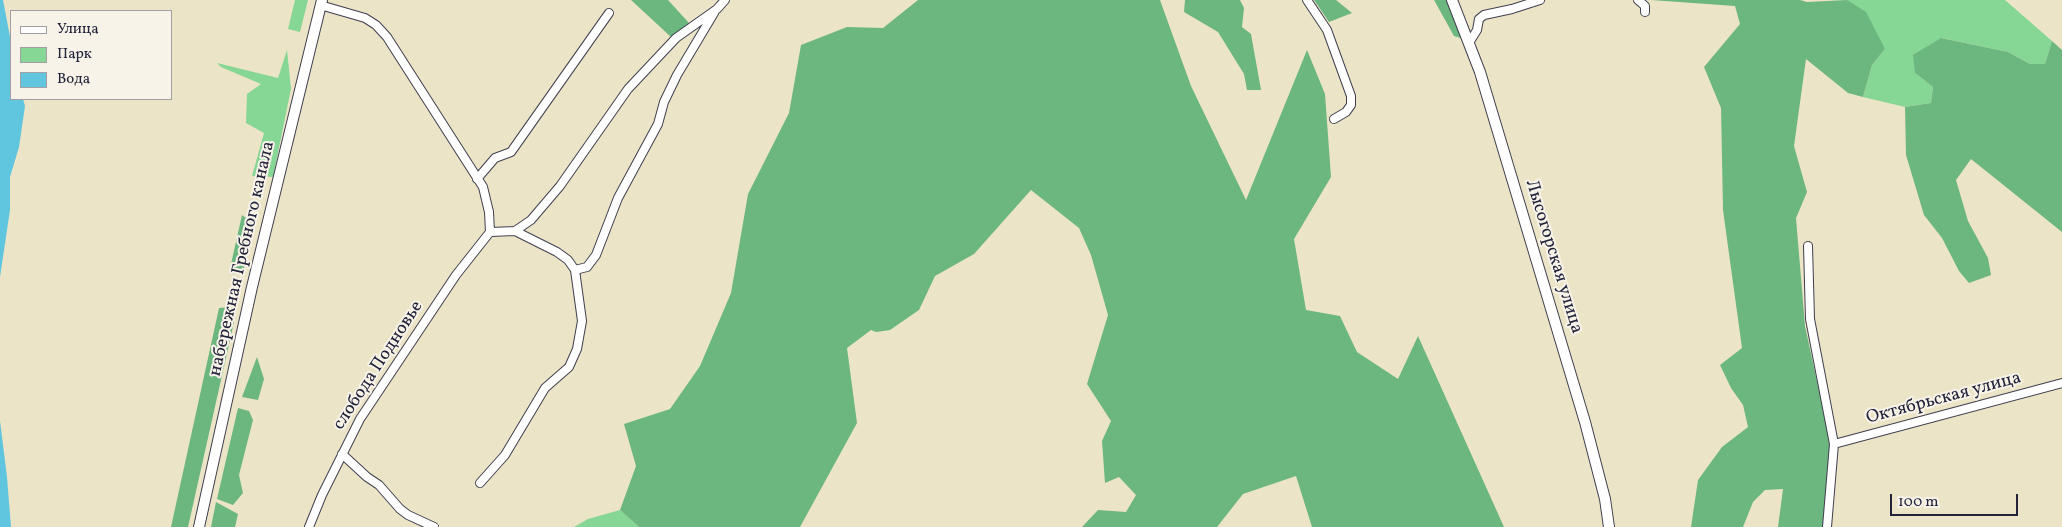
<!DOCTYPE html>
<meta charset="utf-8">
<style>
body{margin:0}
#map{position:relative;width:2062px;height:527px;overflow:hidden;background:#ece4c6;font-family:Vollkorn,serif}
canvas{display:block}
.legend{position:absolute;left:10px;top:10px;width:162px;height:90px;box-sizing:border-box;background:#f7f3e8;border:1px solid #a29fa3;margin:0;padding:6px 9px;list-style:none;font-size:15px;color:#22223b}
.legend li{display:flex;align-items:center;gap:10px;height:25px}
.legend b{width:25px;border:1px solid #a29fa3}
.scale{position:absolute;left:1890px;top:494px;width:128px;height:22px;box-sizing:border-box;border:2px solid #22223b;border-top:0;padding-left:6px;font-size:15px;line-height:18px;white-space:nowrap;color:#22223b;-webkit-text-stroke:4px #f7f3e8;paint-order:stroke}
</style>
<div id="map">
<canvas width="2062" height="527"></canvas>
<ul class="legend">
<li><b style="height:6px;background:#fff"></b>Улица</li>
<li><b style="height:14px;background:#86d696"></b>Парк</li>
<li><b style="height:14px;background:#60c5de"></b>Вода</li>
</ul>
<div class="scale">100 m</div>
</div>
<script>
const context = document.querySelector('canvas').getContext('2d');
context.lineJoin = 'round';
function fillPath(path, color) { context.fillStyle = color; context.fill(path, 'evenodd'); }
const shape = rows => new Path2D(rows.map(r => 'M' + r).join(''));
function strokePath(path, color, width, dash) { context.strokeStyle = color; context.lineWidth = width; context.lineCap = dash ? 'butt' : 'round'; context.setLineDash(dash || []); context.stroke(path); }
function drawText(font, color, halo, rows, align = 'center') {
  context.font = font + ' Vollkorn,serif'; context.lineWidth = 4; context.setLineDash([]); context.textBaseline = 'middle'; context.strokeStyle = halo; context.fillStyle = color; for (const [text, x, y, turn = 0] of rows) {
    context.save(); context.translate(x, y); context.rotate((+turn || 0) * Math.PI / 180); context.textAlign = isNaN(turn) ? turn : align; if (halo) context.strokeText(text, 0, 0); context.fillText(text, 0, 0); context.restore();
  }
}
const green = shape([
 [295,0,308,0,300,32,288,29],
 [1847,0,2005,0,2052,41,2045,64,2030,64,2008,52,1941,38,1915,73,1933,87,1931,103,1905,107,1863,97,1872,65,1885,49],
 [287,50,291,89,273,177,252,176,264,133,246,123,247,94,261,84,221,67,217,63,278,78],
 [620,510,639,527,574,527,588,519]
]);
const forest = shape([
 [631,0,668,0,689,23,671,37],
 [918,0,1160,0,1191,86,1246,200,1307,50,1325,94,1331,177,1294,239,1306,310,1340,316,1357,352,1398,379,1418,336,1504,527,1312,527,1296,476,1243,494,1217,527,1082,527,1098,510,1126,512,1136,495,1119,477,1105,483,1102,441,1111,421,1087,384,1108,315,1091,255,1079,228,1031,190,974,254,935,276,919,310,890,330,876,332,871,330,847,348,857,423,800,527,639,527,620,510,636,466,624,424,670,409,700,366,731,293,748,194,789,113,801,45,847,27,883,28],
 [1185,0,1240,0,1244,8,1242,27,1251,34,1261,90,1247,90,1244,74,1218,32,1184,12],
 [1314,0,1336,0,1352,13,1329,22],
 [1434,0,1448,0,1464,39,1454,36],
 [1651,0,1800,0,1807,2,1847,0,1866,12,1885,49,1872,65,1863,97,1848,93,1806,59,1794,146,1807,192,1796,218,1805,326,1831,446,1823,527,1778,527,1783,489,1765,490,1753,502,1743,527,1691,527,1698,480,1722,447,1748,427,1743,405,1731,388,1720,365,1742,348,1723,210,1721,108,1704,67,1740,24,1735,6],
 [1941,38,2008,52,2030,64,2045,64,2052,41,2062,50,2062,232,1971,159,1956,180,1968,221,1988,258,1991,275,1969,283,1959,271,1942,238,1924,215,1906,155,1905,107,1931,103,1933,87,1915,73,1913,55],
 [242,215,253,223,243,274,229,273],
 [232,307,234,322,188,527,171,527,219,308],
 [257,357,264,379,258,400,242,397],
 [238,408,249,411,253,420,239,475,243,493,233,505,217,499],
 [216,502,238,514,235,527,211,527]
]);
const water = shape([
 [0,0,3,0,11,42,11,99,23,99,25,106,19,147,10,177,10,210,0,277],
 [0,421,7,477,11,527,0,527]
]);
const minor = shape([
 [1307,0,1327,30,1351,96,1351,105,1346,112,1334,119],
 [1638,0,1645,6,1645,12],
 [1469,43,1477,30,1479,19,1484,15,1512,9,1540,0],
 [477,179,495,158,511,152,609,13],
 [490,232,515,231,531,220,560,186,628,89,676,38,717,9,725,0],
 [1808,246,1810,319,1834,444,1827,527],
 [575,270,587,267,596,255,618,198,658,124,664,102,677,75,714,13],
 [1834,444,2062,383],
 [342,454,367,477,379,485,400,509,408,515,434,527],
 [480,483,505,455,545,388,569,367,577,349,582,321,575,270,568,260,557,252,515,231],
 [309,527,322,495,360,419,456,275,490,232,489,212,483,187,387,37,376,25,365,18,320,5]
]);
const tertiary = shape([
 [1452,0,1480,72,1585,422,1605,499,1609,527],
 [199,527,252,287,322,0]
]);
const streetNames = [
 ["Лысогорская улица",1553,257,73],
 ["набережная Гребного канала",243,259,-77],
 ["слобода Подновье",379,366,-57],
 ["Октябрьская улица",1944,399,-15]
];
fillPath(green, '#86d696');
fillPath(forest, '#6cb77f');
fillPath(water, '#60c5de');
strokePath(minor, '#403f50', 10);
strokePath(tertiary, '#403f50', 12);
strokePath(minor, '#fff', 8);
strokePath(tertiary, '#fff', 10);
drawText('18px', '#22223b', '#f7f3e8', streetNames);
</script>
